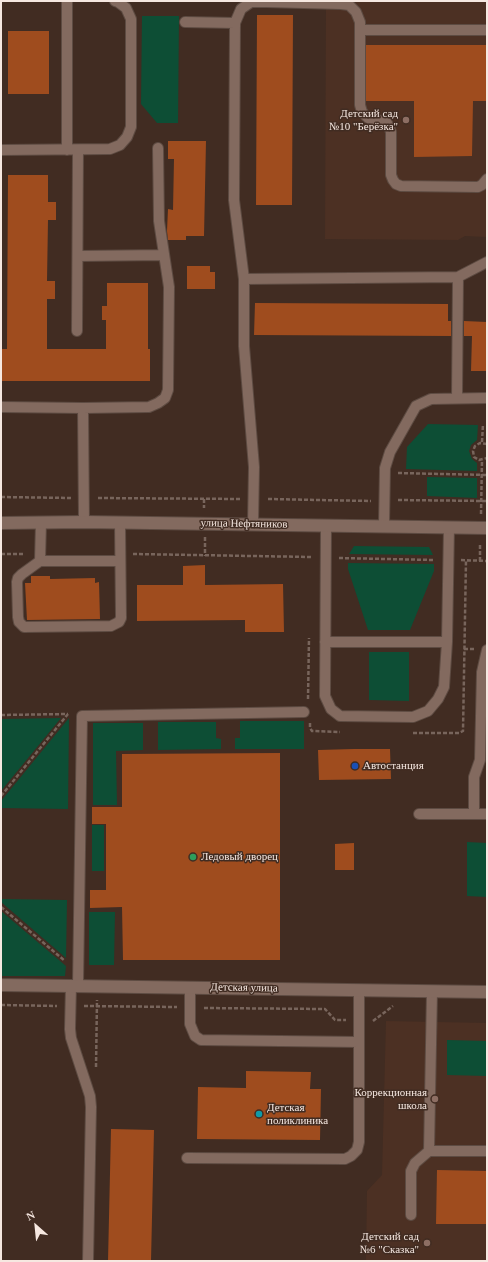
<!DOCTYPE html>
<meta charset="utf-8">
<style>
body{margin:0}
#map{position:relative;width:488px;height:1262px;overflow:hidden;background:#412c22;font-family:Georgia,serif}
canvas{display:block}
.frame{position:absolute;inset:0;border:2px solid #f6e8e1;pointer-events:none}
.north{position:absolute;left:16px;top:1206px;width:40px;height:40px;-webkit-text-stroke:3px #412c22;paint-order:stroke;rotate:333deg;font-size:11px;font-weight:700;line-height:16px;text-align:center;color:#f6e8e1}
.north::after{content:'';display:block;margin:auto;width:14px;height:18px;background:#f6e8e1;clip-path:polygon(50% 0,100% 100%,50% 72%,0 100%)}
</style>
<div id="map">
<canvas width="488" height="1262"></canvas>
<div class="frame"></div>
<div class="north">N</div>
</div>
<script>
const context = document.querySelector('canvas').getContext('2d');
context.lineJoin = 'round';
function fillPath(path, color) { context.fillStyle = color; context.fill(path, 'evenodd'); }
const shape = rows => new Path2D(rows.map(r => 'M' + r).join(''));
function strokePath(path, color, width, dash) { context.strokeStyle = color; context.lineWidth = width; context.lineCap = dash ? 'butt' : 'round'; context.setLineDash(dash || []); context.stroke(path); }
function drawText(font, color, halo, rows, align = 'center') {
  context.font = font + ' Georgia,serif'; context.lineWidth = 3; context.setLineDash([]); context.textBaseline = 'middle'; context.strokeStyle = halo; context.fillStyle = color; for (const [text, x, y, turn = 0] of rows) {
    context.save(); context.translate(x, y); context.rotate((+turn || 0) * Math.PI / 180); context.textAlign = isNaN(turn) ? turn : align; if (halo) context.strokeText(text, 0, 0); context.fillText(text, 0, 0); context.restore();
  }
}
const built = shape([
 [326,1,487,1,487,237,465,236,458,240,325,239],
 [386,1021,487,1023,487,1261,366,1261,367,1191,382,1175]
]);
const green = shape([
 [142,16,179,16,178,123,157,123,141,104],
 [428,424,478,425,477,440,471,445,469,451,472,459,477,463,477,471,406,469,407,447],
 [427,477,477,478,477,498,427,496],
 [354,546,429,547,433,555,349,554],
 [348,563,434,564,434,571,410,630,368,630,348,569],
 [369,652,409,652,409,701,369,700],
 [61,718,1,791,1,719],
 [69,718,68,809,1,808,1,801],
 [240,721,304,721,304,749,235,749,235,738,240,738],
 [158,722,216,722,216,738,221,739,221,749,158,750],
 [93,723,143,723,143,750,116,751,117,805,93,805],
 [92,825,104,825,104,871,92,871],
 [467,842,487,843,487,897,467,896],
 [1,899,67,900,66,958,1,902],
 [1,911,66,966,65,976,1,976],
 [89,912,115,912,114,965,89,965],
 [447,1040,487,1041,487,1076,447,1075]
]);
const building = shape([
 [257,15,293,15,292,205,256,205],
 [8,31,49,31,49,94,8,94],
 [366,45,487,45,487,101,473,101,472,156,414,157,414,101,366,101],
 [168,141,206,141,204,236,186,236,186,240,168,240,167,231,168,209,173,210,174,159,168,159],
 [8,175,48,175,48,202,56,202,56,220,48,220,47,281,55,281,55,299,47,299,47,349,106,349,106,320,102,320,102,306,107,306,107,283,148,283,148,349,150,349,150,381,1,381,1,349,7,349],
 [187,266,210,266,210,272,215,272,215,289,187,289],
 [255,303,448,304,448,321,451,321,451,336,254,335],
 [464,321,487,322,487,371,471,371,472,336,464,336],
 [205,565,205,585,283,584,284,632,245,632,245,620,137,621,137,585,183,585,183,566],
 [31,576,50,576,50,579,95,578,95,583,99,582,100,619,27,620,25,583,31,583],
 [354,749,390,749,391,779,319,780,318,750],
 [280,753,280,960,123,960,122,907,90,908,90,890,106,890,106,824,92,824,92,807,122,807,122,754],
 [354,843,354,870,335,870,335,844],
 [246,1071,311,1072,310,1089,321,1089,320,1140,197,1139,198,1087,246,1088],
 [111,1129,154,1130,151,1261,108,1261],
 [437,1170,487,1171,487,1224,436,1224]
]);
const path = shape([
 [482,442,483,424],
 [487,444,480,443,475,446,473,451,474,457,479,460,487,458],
 [398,473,487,475],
 [1,497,71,498],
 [98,498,241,499],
 [204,499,204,508],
 [268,499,371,501],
 [398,500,487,501],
 [481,514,482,460],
 [205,537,205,556],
 [1,554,24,554],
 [133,554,312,557],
 [339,558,434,560],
 [461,560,487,561],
 [480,561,480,543],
 [464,649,474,649],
 [308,699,309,638],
 [1,715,68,714],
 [310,723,310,728,312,731,340,732],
 [413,733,459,733,463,731,466,560],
 [1,796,68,714],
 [1,907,65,961],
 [1,1005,57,1006],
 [84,1006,177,1007],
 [204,1008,325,1009,335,1020,346,1020],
 [373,1021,393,1006],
 [96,1067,97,1000]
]);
const service = shape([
 [67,1,67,150],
 [266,2,341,4,349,5,356,12,360,22,360,105,362,112,368,118,382,121,387,123,389,127,391,132,391,175,393,180,396,184,401,186,478,187,482,185,487,179],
 [185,22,235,23],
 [360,30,487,30],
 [1,150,110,149,120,145,127,137,131,127,131,19,126,8,118,2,115,1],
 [78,256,164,255],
 [244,279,458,277,487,262],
 [77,331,78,150],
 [457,398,458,277],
 [1,407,83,408,149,407,158,403,165,398,168,390,169,287,159,221,158,148],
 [83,408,84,522],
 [41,522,40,561,22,574,18,578,17,582,18,617,19,622,24,627,111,626,119,622,121,618,120,523],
 [253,525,254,467,244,346,244,279,234,200,235,23,241,9,251,2,266,2,266,1],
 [326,526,325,696,331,709,340,716,413,717,428,711,438,699,444,687,447,642,449,527],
 [384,526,385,468,390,452,416,406,431,399,487,398],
 [40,561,120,561],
 [325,642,447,642],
 [419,814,487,814],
 [474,814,474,777,480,760,482,672,487,650],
 [71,985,70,1029,71,1038,90,1096,91,1107,88,1261],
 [78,985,82,716,304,712],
 [190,987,190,1024,195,1036,201,1040,359,1042],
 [429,1151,432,991],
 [187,1158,345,1159,351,1156,357,1150,359,1142,359,990],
 [411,1215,411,1171,415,1163,429,1151,487,1151]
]);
const minor = shape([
 [1,523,84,522,487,528],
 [1,985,487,992]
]);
const markers = [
 [406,120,4,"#8d6e63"],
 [355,766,4,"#1a4fb4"],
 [193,857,4,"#2e9e5b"],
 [435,1099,4,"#8d6e63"],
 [259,1114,4,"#0f9aa8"],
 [427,1243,4,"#8d6e63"]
];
const poiNames = [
 ["Детский сад",398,114],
 ["№10 \"Берёзка\"",398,127],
 ["Автостанция",363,766,"left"],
 ["Ледовый дворец",201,857,"left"],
 ["Коррекционная",427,1093],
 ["школа",427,1106],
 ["Детская",267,1108,"left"],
 ["поликлиника",267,1121,"left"],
 ["Детский сад",419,1237],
 ["№6 \"Сказка\"",419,1250]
];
const streetNames = [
 ["улица Нефтяников",244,524,1],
 ["Детская улица",244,988,1]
];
fillPath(built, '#4c3023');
fillPath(green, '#0d4e35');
fillPath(building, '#9f4c1e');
strokePath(service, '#5d4b42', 12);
strokePath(minor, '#5d4b42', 14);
strokePath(path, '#78655c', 2.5, [4, 2]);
strokePath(service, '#836a5f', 10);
strokePath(minor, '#836a5f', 12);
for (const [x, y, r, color] of markers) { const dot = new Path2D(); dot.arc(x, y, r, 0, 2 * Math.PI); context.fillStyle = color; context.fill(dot); strokePath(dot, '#412c22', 1.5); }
drawText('11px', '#f6e8e1', '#412c22', poiNames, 'right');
drawText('11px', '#f6e8e1', '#412c22', streetNames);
</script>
